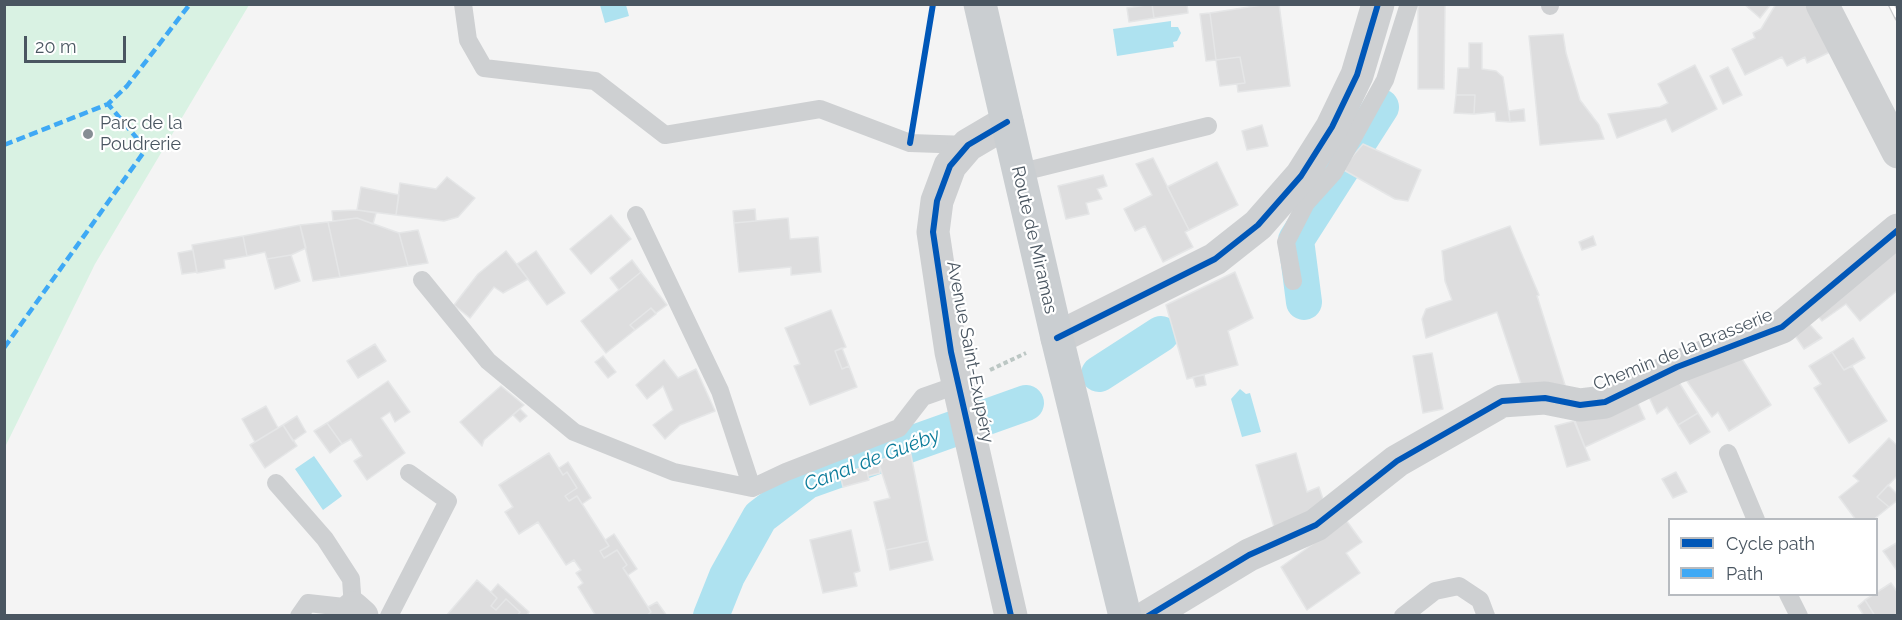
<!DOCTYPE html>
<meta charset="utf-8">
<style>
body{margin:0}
#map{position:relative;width:1902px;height:620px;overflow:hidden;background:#f4f4f4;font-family:Raleway,sans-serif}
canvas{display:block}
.frame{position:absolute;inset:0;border:6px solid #4a5661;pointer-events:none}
.legend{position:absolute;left:1668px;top:518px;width:210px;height:78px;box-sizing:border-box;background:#fff;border:2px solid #b7bbc0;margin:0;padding:8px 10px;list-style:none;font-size:18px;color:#4a5661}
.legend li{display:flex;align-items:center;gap:12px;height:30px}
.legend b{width:30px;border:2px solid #b7bbc0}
.scale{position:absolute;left:24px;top:36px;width:102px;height:27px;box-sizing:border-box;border:3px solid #4a5661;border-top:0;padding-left:8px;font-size:18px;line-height:21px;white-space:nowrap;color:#4a5661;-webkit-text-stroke:4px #fff;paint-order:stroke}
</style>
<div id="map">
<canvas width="1902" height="620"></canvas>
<div class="frame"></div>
<ul class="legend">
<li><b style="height:8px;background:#0057b8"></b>Cycle path</li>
<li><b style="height:8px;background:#3fa9f5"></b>Path</li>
</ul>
<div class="scale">20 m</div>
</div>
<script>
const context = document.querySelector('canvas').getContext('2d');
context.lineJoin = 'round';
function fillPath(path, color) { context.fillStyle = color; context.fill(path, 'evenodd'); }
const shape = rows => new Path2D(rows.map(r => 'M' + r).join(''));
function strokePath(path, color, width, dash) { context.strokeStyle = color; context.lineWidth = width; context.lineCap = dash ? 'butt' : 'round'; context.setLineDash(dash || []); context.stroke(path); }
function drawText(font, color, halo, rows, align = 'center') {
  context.font = font + ' Raleway,sans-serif'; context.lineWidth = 4.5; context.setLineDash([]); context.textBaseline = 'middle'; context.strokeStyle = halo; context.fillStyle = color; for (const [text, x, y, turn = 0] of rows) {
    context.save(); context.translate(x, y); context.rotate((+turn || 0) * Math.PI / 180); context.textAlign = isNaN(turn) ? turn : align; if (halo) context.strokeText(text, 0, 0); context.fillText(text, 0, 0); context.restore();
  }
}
const green = shape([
 [5,4,249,5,95,264,5,447]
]);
const water = shape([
 [600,5,626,5,629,16,605,23],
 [1171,21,1171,27,1178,27,1181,33,1177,41,1173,42,1174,47,1117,56,1113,29],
 [1240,389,1246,394,1250,393,1261,432,1242,437,1231,399],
 [314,456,342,496,323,510,295,469]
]);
const canal = shape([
 [1304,302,1296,240,1381,107],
 [1099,374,1161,334],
 [711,616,727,576,760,517,807,481,1026,403]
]);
const building = shape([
 [1152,4,1154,18,1129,22,1127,8,1152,4],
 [1152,4,1187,4,1188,13,1154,18,1152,4],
 [1268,4,1279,4,1290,86,1238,92,1237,84,1245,83,1240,57,1216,60,1210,13,1268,4],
 [1418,4,1445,4,1444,89,1418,89,1418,4],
 [1744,4,1771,4,1760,18,1744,4],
 [1776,4,1805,4,1832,51,1807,63,1805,57,1787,66,1782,57,1745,75,1732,49,1755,38,1753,33,1761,29,1776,4],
 [1210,13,1216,60,1206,61,1200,14,1210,13],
 [1563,34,1566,53,1580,100,1599,125,1604,139,1540,145,1529,36,1563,34],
 [1469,43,1482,43,1482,69,1496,71,1503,77,1510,122,1496,121,1495,112,1474,114,1475,95,1456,95,1458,68,1469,68,1469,43],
 [1240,57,1245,83,1220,86,1216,60,1240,57],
 [1695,65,1717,109,1672,132,1666,119,1617,138,1608,114,1660,107,1668,103,1658,84,1695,65],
 [1728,67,1742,95,1723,104,1710,76,1728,67],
 [1456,95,1475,95,1474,114,1454,113,1456,95],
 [1524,109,1525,121,1510,122,1509,111,1524,109],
 [1262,125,1268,146,1247,150,1242,131,1262,125],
 [1363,144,1421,170,1408,201,1395,199,1342,169,1363,144],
 [1153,158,1189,230,1185,232,1193,247,1163,262,1145,226,1135,231,1124,209,1152,195,1136,164,1153,158],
 [1217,162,1238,205,1189,230,1167,187,1217,162],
 [1103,175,1107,186,1097,189,1102,199,1086,203,1089,214,1066,219,1058,186,1103,175],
 [447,177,475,198,458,217,444,221,396,215,400,183,436,189,447,177],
 [361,187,399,195,396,215,357,210,361,187],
 [755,209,756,221,734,223,733,211,755,209],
 [357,210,376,213,373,224,357,218,333,221,332,211,357,210],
 [611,215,631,239,591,274,570,249,611,215],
 [357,218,399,233,408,266,340,277,328,222,357,218],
 [788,218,790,239,818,237,821,272,791,275,791,267,739,272,734,223,788,218],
 [328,222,340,277,313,281,300,225,328,222],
 [300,225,306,248,291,255,267,259,265,252,247,256,243,236,300,225],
 [1510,226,1539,295,1537,296,1565,385,1523,390,1497,312,1426,338,1422,319,1426,309,1452,300,1445,281,1442,251,1510,226],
 [418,230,428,263,408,266,399,233,418,230],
 [243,236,247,256,224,260,225,268,197,273,192,245,243,236],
 [1593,236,1596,245,1582,250,1579,242,1593,236],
 [1898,244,1898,290,1860,321,1846,304,1822,321,1813,310,1898,244],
 [193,250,197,272,182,274,178,253,193,250],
 [506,251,528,279,503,293,494,287,470,318,454,305,478,274,506,251],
 [536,251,565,293,547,305,517,264,536,251],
 [291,255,300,281,275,289,267,259,291,255],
 [632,260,641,272,619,290,610,278,632,260],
 [641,272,667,305,656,313,651,308,630,325,635,330,606,353,581,321,641,272],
 [1235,272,1253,318,1228,331,1238,365,1187,379,1166,305,1235,272],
 [651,308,656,314,635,330,630,325,651,308],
 [831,310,846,347,835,351,842,369,849,366,857,387,810,405,794,366,800,364,785,328,831,310],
 [1803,317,1822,338,1804,349,1790,328,1803,317],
 [1853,338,1865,358,1844,370,1832,352,1853,338],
 [375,344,386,361,358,378,347,361,375,344],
 [842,348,849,366,842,369,835,351,842,348],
 [1832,352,1844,370,1852,366,1887,421,1849,443,1814,388,1821,384,1809,366,1832,352],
 [1432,353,1443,409,1423,413,1413,356,1432,353],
 [1739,354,1771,405,1729,431,1718,412,1712,417,1684,377,1739,354],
 [603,356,616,372,608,378,595,362,603,356],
 [664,360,678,378,696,369,715,411,680,425,665,439,653,425,673,410,663,386,647,399,636,385,664,360],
 [1204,375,1206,385,1196,387,1193,377,1204,375],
 [1675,376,1698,413,1678,425,1667,407,1657,414,1647,393,1675,376],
 [388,381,410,412,395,422,390,412,381,418,405,453,367,480,354,461,362,456,351,439,342,444,327,423,388,381],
 [501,386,524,405,484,440,482,446,460,422,501,386],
 [1636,399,1645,419,1585,447,1573,416,1636,399],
 [266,406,278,428,255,442,242,419,266,406],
 [520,409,527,416,520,422,513,415,520,409],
 [1698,413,1710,432,1690,444,1678,425,1698,413],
 [297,416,306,432,293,441,283,425,297,416],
 [1574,421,1590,460,1567,467,1555,426,1574,421],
 [327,423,342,444,330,453,314,431,327,423],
 [283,425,297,446,265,468,250,445,283,425],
 [1889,438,1898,446,1898,475,1877,497,1889,507,1873,520,1856,520,1839,497,1859,481,1853,476,1889,438],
 [910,450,928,541,886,550,874,502,890,498,878,461,910,450],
 [549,453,563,475,567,472,577,488,565,496,569,501,577,496,609,546,600,551,604,558,617,550,627,565,623,568,651,612,646,616,596,616,578,587,583,583,576,573,581,570,574,560,566,565,538,522,519,534,505,512,513,507,499,485,549,453],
 [1296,453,1307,492,1319,487,1324,502,1276,534,1256,465,1296,453],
 [878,461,880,473,868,476,866,466,878,461],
 [568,462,591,498,582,504,577,496,569,501,565,496,577,488,567,472,563,475,559,468,568,462],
 [866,466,869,480,843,487,840,475,866,466],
 [1676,472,1687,492,1673,498,1662,479,1676,472],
 [1888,485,1898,495,1898,500,1889,507,1877,497,1888,485],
 [1346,520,1362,542,1346,553,1360,573,1307,610,1281,567,1346,520],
 [851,530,860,571,854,573,857,586,823,593,810,540,851,530],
 [614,534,637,569,628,575,623,568,627,565,617,550,604,558,600,551,609,546,605,540,614,534],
 [928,541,933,560,890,570,886,550,928,541],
 [1898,542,1898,572,1883,551,1898,542],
 [477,580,497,598,491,606,496,610,506,599,520,612,517,616,446,616,477,580],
 [1891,583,1898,593,1898,616,1875,616,1865,600,1891,583],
 [498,584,529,612,526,616,517,616,520,612,506,599,496,610,491,606,497,598,491,592,498,584],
 [1865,600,1875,616,1864,616,1858,606,1865,600],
 [657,602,667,616,646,616,651,612,648,607,657,602]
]);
const path = shape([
 [990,370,1026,353]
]);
const service = shape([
 [463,4,468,40,484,68,595,81,665,135,820,109,910,143,968,145],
 [1550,6,1550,4],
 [1018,173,1208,126],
 [636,215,720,391,752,488],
 [422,280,488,361,574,432,674,472,752,488,786,472,899,428,923,397,960,384],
 [1293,281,1286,242,1306,203,1334,172,1385,80,1409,4],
 [1728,453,1756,520],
 [276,483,325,539,351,579,353,608,308,603,299,616],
 [1788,594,1799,616],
 [389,616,448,501,409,473],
 [1403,616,1435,591,1459,586,1480,600,1486,616]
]);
const minor = shape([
 [1822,4,1898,152],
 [1057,338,1215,259,1258,225,1301,176,1332,127,1357,75,1378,4],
 [353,608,362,616],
 [1148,616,1249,555,1316,525,1397,461,1502,401,1545,398,1580,405,1605,402,1677,367,1782,327,1898,230]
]);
const tertiary = shape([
 [1007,122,968,145,950,166,937,201,933,232,951,352,1011,616]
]);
const primary = shape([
 [980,4,1057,338,1125,616]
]);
const rail = shape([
 [1891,4,1898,18]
]);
const quiet = shape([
 [4,145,108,104,127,86,190,4],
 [4,348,146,149,108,104]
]);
const cycleway = shape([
 [1007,122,968,145,950,166,937,201,933,232,951,352,1011,616],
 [910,143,933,4],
 [1057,338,1215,259,1258,225,1301,176,1332,127,1357,75,1378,4],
 [1148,616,1249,555,1316,525,1397,461,1502,401,1545,398,1580,405,1605,402,1677,367,1782,327,1898,230]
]);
const markers = [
 [88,134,6,"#868d94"]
];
const poiNames = [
 ["Parc de la",100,124],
 ["Poudrerie",100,145]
];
const streetNames = [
 ["Route de Miramas",1034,240,77],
 ["Chemin de la Brasserie",1683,350,-22],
 ["Avenue Saint-Exupéry",970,352,79]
];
const waterNames = [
 ["Canal de Guéby",872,460,-21]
];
fillPath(green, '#d9f2e3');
fillPath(water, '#aee2f0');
strokePath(canal, '#aee2f0', 36);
fillPath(building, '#ddddde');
strokePath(building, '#e5e6e7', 1.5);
strokePath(path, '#bcc7c4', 4, [4.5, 3]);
strokePath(service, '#ced0d2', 18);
strokePath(minor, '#ced0d2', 33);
strokePath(tertiary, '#ced0d2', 33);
strokePath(primary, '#caced1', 33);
strokePath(rail, '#c9cacc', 7);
strokePath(rail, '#fff', 4.5, [14]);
strokePath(quiet, '#3fa9f5', 4.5, [9, 4.5]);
strokePath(cycleway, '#0057b8', 6);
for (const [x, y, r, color] of markers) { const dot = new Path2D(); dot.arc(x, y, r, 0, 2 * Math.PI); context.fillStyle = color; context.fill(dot); strokePath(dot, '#fff', 2); }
drawText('18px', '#4a5661', '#fff', poiNames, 'left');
drawText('18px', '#4a5661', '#fff', streetNames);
drawText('italic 20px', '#0c7c9b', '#fff', waterNames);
</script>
